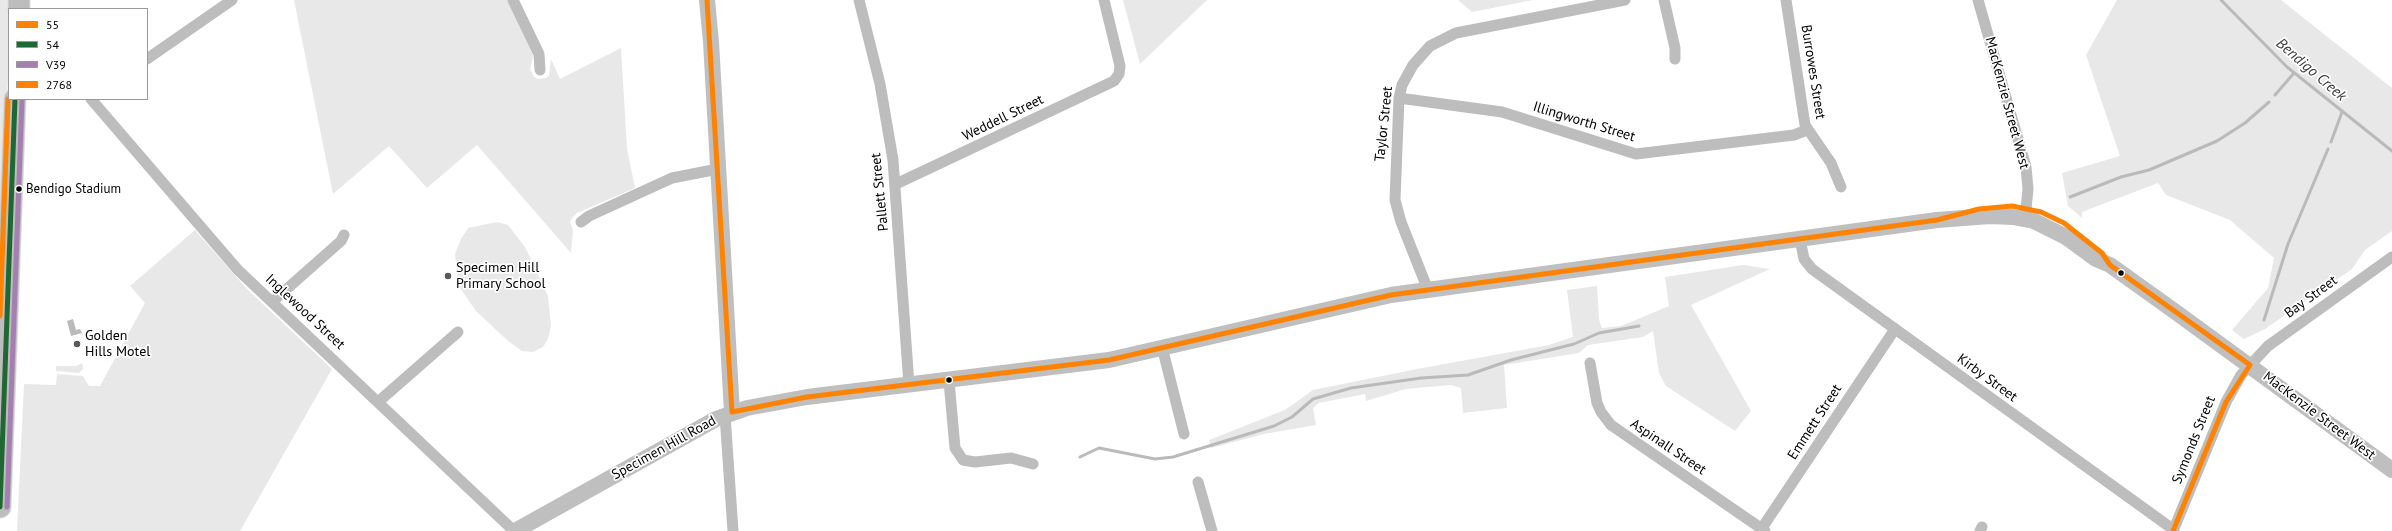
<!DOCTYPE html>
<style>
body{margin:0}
#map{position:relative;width:2392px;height:531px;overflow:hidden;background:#fff;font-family:"PT Sans",sans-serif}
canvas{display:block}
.legend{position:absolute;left:8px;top:8px;width:140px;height:92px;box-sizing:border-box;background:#fff;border:1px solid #999;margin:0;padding:5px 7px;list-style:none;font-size:12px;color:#000}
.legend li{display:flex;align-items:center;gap:8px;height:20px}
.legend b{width:20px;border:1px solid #999}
</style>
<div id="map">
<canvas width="2392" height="531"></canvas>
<ul class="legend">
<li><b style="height:5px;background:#ff8200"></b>55</li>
<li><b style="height:5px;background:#1f6834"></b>54</li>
<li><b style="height:5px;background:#a57fb2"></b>V39</li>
<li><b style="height:5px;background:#ff8200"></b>2768</li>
</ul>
</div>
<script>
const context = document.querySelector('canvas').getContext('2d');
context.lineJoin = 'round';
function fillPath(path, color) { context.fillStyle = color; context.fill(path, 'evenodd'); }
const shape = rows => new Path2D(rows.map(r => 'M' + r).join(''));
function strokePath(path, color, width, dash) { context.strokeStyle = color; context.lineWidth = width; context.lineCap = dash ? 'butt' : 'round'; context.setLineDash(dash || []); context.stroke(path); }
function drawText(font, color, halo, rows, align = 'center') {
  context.font = font + ' "PT Sans",sans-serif'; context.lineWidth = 3.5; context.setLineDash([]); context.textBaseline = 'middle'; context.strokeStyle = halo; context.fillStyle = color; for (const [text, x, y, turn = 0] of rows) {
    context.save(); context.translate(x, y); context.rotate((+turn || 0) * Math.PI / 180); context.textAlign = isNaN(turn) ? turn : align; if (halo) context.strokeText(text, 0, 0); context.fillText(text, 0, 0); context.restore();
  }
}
const green = shape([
 [0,0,11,0,0,288],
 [294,0,509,0,532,48,533,56,530,69,534,77,538,79,546,78,549,75,551,59,560,79,621,48,627,149,635,188,577,213,572,218,570,222,573,230,571,253,477,145,427,188,389,146,333,194],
 [1123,0,1207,0,1140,64],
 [1458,0,1533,0,1472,12],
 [2117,0,2281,0,2392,88,2392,231,2365,250,2352,269,2265,329,2244,339,2232,330,2268,288,2274,258,2230,220,2166,195,2158,183,2082,212,2082,218,2068,206,2062,173,2120,156,2086,55],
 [497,222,508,225,525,247,548,296,551,326,548,339,543,347,533,352,522,351,508,341,476,311,458,285,455,254,461,239,468,228],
 [195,230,247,289,332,369,240,531,17,531,24,384,56,385,57,374,83,376,89,386,100,386,145,303,130,286],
 [1743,265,1770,269,1691,305,1751,411,1735,431,1666,386,1659,373,1653,331,1643,337,1588,345,1579,353,1504,365,1507,408,1463,413,1461,388,1451,385,1406,389,1366,401,1365,394,1319,403,1313,408,1316,425,1264,434,1211,448,1209,440,1285,410,1313,390,1417,369,1549,345,1573,337,1567,290,1597,286,1599,320,1602,328,1621,326,1669,306,1665,277],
 [82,363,83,369,79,373,56,371,56,366,76,366]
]);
const water = shape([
 [73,319,76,330,80,329,82,333,71,336,67,321]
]);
const stream = shape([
 [2221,0,2287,67,2392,151],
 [2275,95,2294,73],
 [2331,142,2342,112],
 [2070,197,2121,177,2149,170,2217,141,2245,123,2269,102],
 [2264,320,2288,244,2328,149],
 [1080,457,1099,448,1155,459,1173,457,1274,426,1292,417,1313,399,1351,388,1421,378,1468,375,1511,360,1574,344,1599,333,1639,326]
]);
const street = shape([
 [513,0,539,54,540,70],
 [859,0,880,84,893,160,909,385],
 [1664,0,1675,48,1675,59],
 [1786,0,1805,125,1831,163,1841,187],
 [1978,0,2026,167,2028,189,2025,219],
 [147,59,232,0],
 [1399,98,1502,112,1636,154,1794,135,1807,130],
 [91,99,238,270,514,531],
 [896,184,1114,81,1119,74,1120,66,1104,0],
 [581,222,589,216,672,178,718,169],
 [1800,239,1804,259,1812,269,2174,530],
 [1428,290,1401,222,1395,200,1399,98,1402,85,1413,65,1430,46,1456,33,1625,0],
 [272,302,341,241,344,235],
 [1162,347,1184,434],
 [1590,363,1597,403,1601,412,1611,425,1765,531],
 [949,381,955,448,963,460,975,462,1011,458,1033,464],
 [378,402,458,332],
 [725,415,733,531],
 [1198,482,1212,531],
 [1760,531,1895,329],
 [1980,531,1982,527],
 [2173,531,2226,402,2241,375,2268,346,2392,257]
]);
const secondary = shape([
 [707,0,711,42,732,412],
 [515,531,716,419,747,408,807,397,1109,360,1391,295,1937,220,1990,216,2013,217,2034,221,2066,237,2096,259,2110,265,2177,313,2392,470]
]);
const highway = shape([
 [19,9,19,0],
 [0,507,15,99]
]);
const bus1 = shape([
 [707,0,732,412],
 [732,412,807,397,1109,360,1391,295,1937,220,1979,209,2012,206,2041,212,2064,223,2102,253,2110,265,2250,365],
 [2173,531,2226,402,2250,365]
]);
const bus2 = shape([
 [0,507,15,99]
]);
const bus3 = shape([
 [7,507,22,99]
]);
const bus4 = shape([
 [0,316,8,99]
]);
const markers = [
 [19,189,3.5,"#000"],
 [2121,273,3.5,"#000"],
 [448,276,4,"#595959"],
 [77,344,4,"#595959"],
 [949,380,3.5,"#000"]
];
const busNames = [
 ["Bendigo Stadium",26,189]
];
const streetNames = [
 ["Burrowes Street",1813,72,81],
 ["MacKenzie Street West",2007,103,75],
 ["Weddell Street",1003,118,-26],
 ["Illingworth Street",1584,122,17],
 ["Taylor Street",1384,124,-84],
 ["Pallett Street",880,192,-96],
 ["Bay Street",2311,297,-36],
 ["Inglewood Street",305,312,43],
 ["Kirby Street",1987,378,36],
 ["MacKenzie Street West",2319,416,37],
 ["Emmett Street",1815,422,-57],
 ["Symonds Street",2194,440,-68],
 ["Aspinall Street",1668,447,34],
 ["Specimen Hill Road",664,448,-29]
];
const poiNames = [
 ["Specimen Hill",456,268],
 ["Primary School",456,284],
 ["Golden",85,336],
 ["Hills Motel",85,352]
];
const waterNames = [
 ["Bendigo Creek",2311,70,41]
];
fillPath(green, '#e8e8e8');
fillPath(water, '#bababa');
strokePath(stream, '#bababa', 3);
strokePath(highway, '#dbdbdb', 23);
strokePath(street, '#bdbdbd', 11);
strokePath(secondary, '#bfbfbf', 16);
strokePath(highway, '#bdbdbd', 21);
strokePath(bus1, '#ff8200', 5);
strokePath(bus2, '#1f6834', 5);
strokePath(bus3, '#a57fb2', 5);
strokePath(bus4, '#ff8200', 5);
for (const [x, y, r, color] of markers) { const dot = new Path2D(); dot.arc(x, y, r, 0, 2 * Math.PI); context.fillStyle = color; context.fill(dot); strokePath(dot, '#fff', 1.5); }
drawText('13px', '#000', '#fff', busNames, 'left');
drawText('14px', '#000', '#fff', streetNames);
drawText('14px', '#000', '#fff', poiNames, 'left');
drawText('italic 15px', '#3d3d3d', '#fff', waterNames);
</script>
